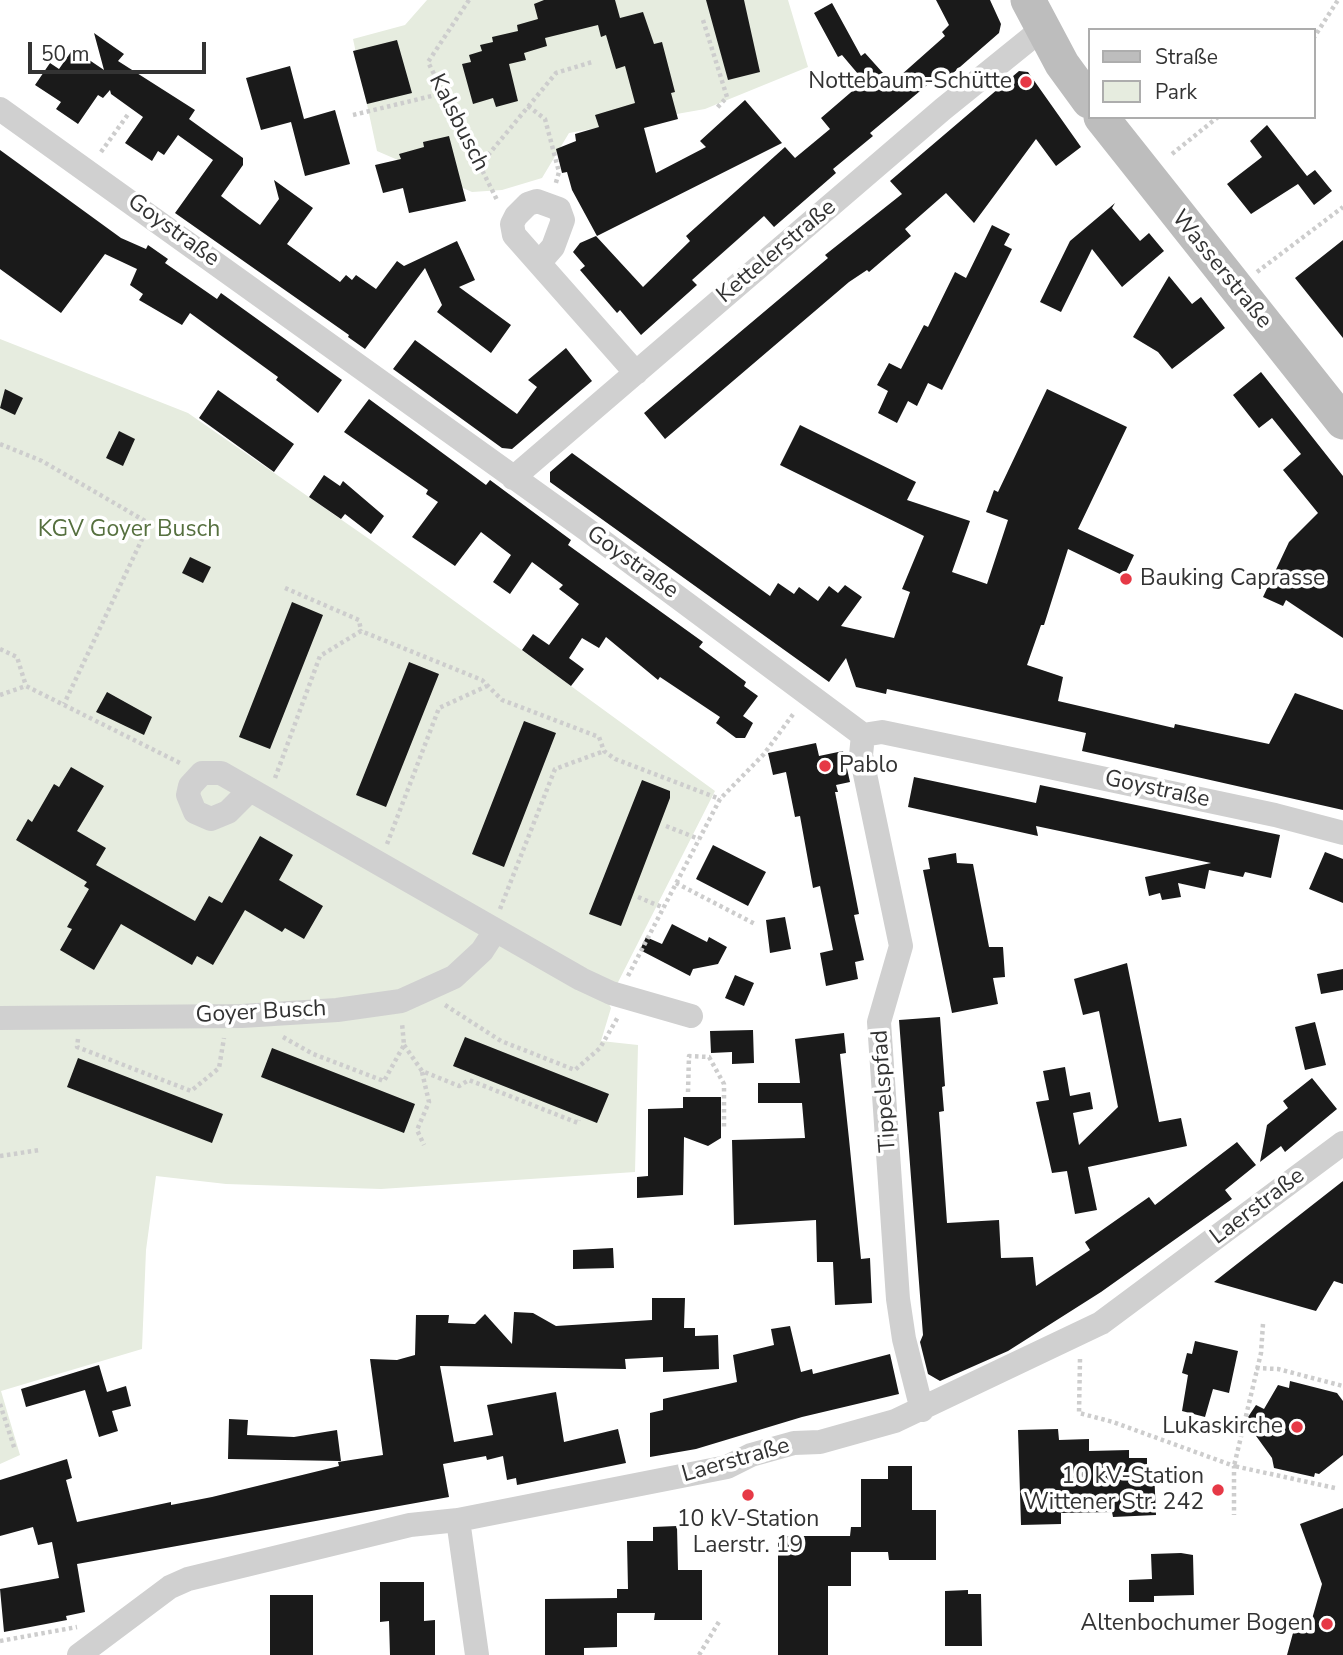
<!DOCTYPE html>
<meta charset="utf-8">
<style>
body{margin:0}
#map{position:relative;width:1343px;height:1655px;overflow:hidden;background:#fff;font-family:"Nunito Sans",sans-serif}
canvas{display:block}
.legend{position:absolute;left:1088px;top:28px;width:228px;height:91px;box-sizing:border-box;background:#fff;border:2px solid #adadad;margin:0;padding:9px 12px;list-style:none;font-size:21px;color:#333}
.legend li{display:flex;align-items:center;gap:14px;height:35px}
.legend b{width:35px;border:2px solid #adadad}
.scale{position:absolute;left:28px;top:42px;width:178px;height:32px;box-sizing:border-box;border:4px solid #333;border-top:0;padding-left:9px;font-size:21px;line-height:24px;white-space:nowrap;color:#333;-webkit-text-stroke:5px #fff;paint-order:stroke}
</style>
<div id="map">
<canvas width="1343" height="1655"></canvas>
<ul class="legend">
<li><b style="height:9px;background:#bdbdbd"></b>Straße</li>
<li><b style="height:19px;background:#e6ecdf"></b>Park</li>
</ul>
<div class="scale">50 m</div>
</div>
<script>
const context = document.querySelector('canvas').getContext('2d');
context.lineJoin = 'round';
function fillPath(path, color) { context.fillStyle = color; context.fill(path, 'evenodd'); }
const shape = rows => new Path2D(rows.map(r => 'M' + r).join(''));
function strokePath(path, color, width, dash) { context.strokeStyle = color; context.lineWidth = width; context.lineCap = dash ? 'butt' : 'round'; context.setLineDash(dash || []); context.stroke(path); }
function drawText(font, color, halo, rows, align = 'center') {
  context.font = font + ' "Nunito Sans",sans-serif'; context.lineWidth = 7; context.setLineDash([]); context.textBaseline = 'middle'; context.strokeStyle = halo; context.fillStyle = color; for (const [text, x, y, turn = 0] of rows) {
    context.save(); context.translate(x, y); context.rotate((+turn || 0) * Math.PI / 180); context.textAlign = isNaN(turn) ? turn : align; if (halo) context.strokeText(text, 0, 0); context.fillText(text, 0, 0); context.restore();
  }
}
const green = shape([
 [427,0,788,0,808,67,705,109,569,133,542,178,502,190,472,192,377,151,353,39,405,25],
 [0,339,188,413,372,541,715,791,608,1002,611,1008,601,1041,638,1045,635,1172,381,1189,226,1184,156,1176,146,1250,142,1349,1,1391,20,1455,0,1464]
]);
const building = shape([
 [544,0,615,0,620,18,643,12,654,44,662,42,675,92,671,93,678,119,644,128,656,173,706,147,700,141,745,100,782,143,597,236,572,190,567,172,562,173,556,149,576,141,575,134,599,127,595,115,635,103,625,66,616,69,606,35,601,37,598,25,545,38,547,46,524,53,526,60,509,64,518,101,496,107,493,98,473,104,462,64,471,62,469,55,482,51,480,45,493,42,492,37,518,31,517,25,538,19,534,4],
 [706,0,744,0,760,72,728,80],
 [936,0,990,0,1001,24,999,33,937,87,932,81,870,133,873,136,833,169,836,173,774,227,764,216,692,280,697,285,641,335,620,310,617,313,580,270,585,266,573,252,580,243,596,236,643,287,690,241,686,236,785,147,795,158,830,129,821,118,864,81,842,55,838,57,814,13,832,3,861,56,865,53,892,83,945,36,942,32,949,25],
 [94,33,124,54,118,61,195,110,189,119,243,158,243,165,221,196,238,209,260,225,279,199,274,180,313,208,287,244,340,282,346,275,352,280,356,275,376,289,397,261,404,266,457,241,475,280,459,287,511,325,491,353,437,312,442,305,425,268,365,349,348,337,349,335,175,213,213,160,178,135,164,155,158,151,152,161,125,143,143,117,111,94,110,90,103,98,98,95,78,124,56,109,61,102,35,85,50,63,59,69,73,49,104,70],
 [397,40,412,93,367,104,353,51],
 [290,66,304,119,335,110,350,164,305,176,291,122,261,130,246,78],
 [1019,71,1028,72,1081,147,1056,166,1036,139,974,223,946,193,905,229,911,236,869,272,867,270,849,282,665,439,644,413,828,258,825,255,902,194,890,181],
 [1267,125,1307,176,1315,170,1332,191,1314,205,1298,184,1251,214,1227,184,1262,157,1250,141],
 [449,136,466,201,409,213,403,188,383,193,375,165,401,159,399,154,424,147,423,142],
 [0,150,121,238,146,249,148,245,168,259,165,263,217,299,221,293,342,380,318,413,276,380,278,377,190,313,182,325,139,300,143,294,130,285,137,269,105,254,61,313,0,269],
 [1115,203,1112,208,1140,241,1149,233,1164,251,1122,287,1092,249,1061,312,1040,302,1070,241],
 [992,225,1010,234,1004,245,1012,249,942,390,928,383,917,406,908,401,897,423,878,413,888,391,877,385,889,363,901,369,924,325,928,327,955,272,966,278],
 [1343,240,1343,338,1295,278],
 [1169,276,1192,304,1201,297,1225,328,1172,369,1158,352,1133,337],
 [415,340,517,414,537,387,528,380,566,348,592,381,512,449,502,448,393,369],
 [1261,372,1343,476,1343,638,1286,600,1283,606,1263,597,1289,542,1318,513,1283,470,1301,454,1272,418,1259,428,1233,395],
 [5,389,23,398,15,415,0,408],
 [1047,389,1127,427,1078,529,1134,555,1124,576,1068,549,1044,625,1041,625,1027,665,1063,677,1058,701,1174,728,1175,724,1269,744,1295,693,1343,710,1343,810,1082,751,1086,733,887,689,886,694,856,687,846,658,829,682,550,482,550,472,572,453,770,596,778,583,794,594,799,587,818,601,829,586,838,593,845,585,862,597,841,626,894,638,910,592,902,589,924,536,780,465,800,425,916,482,907,500,970,521,952,572,987,584,1008,520,986,512,994,490,998,492],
 [218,390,294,444,274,472,199,418],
 [369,399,486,485,490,480,571,540,568,545,703,642,699,647,746,682,744,686,758,696,743,716,753,723,745,738,736,738,716,723,720,717,660,677,658,680,606,637,599,648,582,638,569,658,584,669,571,686,522,650,533,634,549,645,579,604,559,589,563,585,532,562,510,594,493,582,511,555,481,532,455,566,412,537,438,502,426,494,428,490,344,432],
 [119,431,135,439,123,466,106,458],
 [324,475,340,486,343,481,384,516,371,534,345,514,341,519,309,497],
 [190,557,211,567,203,583,182,573],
 [292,602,323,615,270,749,239,737],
 [409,662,439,674,386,807,356,795],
 [107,692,152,717,144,735,96,712],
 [524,721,556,733,504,867,472,854],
 [816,743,819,756,843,751,850,782,836,785,838,792,835,792,859,914,854,915,864,960,855,962,858,979,826,986,820,953,833,950,820,886,813,888,800,816,795,817,786,772,773,775,768,753],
 [71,767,104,786,77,831,106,848,96,865,195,921,209,896,222,903,260,836,293,855,279,880,323,906,304,939,285,928,282,932,245,910,213,965,197,956,192,965,121,924,94,970,60,950,72,929,67,927,89,889,84,886,87,882,16,840,28,819,32,822,54,784,59,787],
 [914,777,1036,803,1040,785,1280,835,1271,878,1245,872,1243,877,1209,870,1205,889,1178,883,1181,897,1162,900,1160,893,1149,896,1145,877,1211,863,1036,826,1038,836,908,807],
 [642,780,670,791,670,798,621,926,589,914],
 [713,845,766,872,748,906,696,879],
 [1325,852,1343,859,1343,903,1309,889],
 [956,853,957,863,973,864,989,947,1003,947,1005,977,993,978,998,1004,952,1013,923,870,930,869,928,858],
 [785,917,791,949,770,953,766,920],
 [672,924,707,942,709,937,727,947,718,964,693,969,690,976,640,950,646,937,662,944],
 [1127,963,1159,1122,1181,1118,1187,1146,1088,1167,1097,1210,1075,1214,1067,1171,1052,1173,1036,1102,1049,1100,1043,1071,1065,1067,1070,1096,1090,1092,1093,1109,1073,1113,1079,1145,1118,1107,1099,1011,1083,1015,1074,979],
 [1343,969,1343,990,1321,994,1317,974],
 [735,975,754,983,744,1006,725,998],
 [940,1017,945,1086,942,1087,944,1111,939,1112,947,1223,999,1220,1001,1258,1033,1257,1036,1286,1090,1250,1085,1242,1149,1197,1155,1205,1237,1142,1256,1165,1225,1190,1232,1199,1101,1292,1008,1351,940,1381,928,1374,920,1342,923,1335,899,1020],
 [1315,1022,1326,1065,1305,1070,1295,1027],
 [753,1030,754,1063,732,1064,732,1052,711,1053,710,1031],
 [844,1033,846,1053,840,1054,849,1139,861,1259,870,1258,872,1303,835,1305,833,1262,817,1262,816,1220,734,1225,732,1140,805,1138,802,1103,758,1103,758,1083,800,1083,795,1039],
 [465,1037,609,1094,597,1123,453,1066],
 [272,1048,415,1104,404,1133,261,1077],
 [78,1058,223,1114,212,1143,67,1087],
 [1312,1078,1337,1109,1285,1152,1281,1146,1260,1162,1267,1125,1288,1108,1283,1101],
 [683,1097,721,1097,721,1138,708,1146,684,1137,683,1195,637,1198,637,1177,648,1176,648,1109,683,1108],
 [1343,1181,1343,1284,1334,1281,1316,1311,1214,1282],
 [613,1248,614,1268,573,1269,573,1250],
 [652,1298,685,1298,684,1328,695,1328,695,1336,718,1335,719,1369,663,1372,663,1357,625,1359,626,1369,440,1366,454,1442,493,1435,487,1405,556,1392,564,1442,618,1429,626,1463,517,1485,516,1478,507,1480,503,1456,487,1460,486,1456,443,1464,449,1497,77,1564,85,1612,66,1616,67,1620,4,1632,0,1589,59,1578,52,1542,38,1545,33,1527,0,1536,0,1480,67,1459,72,1478,66,1480,77,1522,171,1502,171,1505,212,1497,339,1466,338,1462,383,1455,370,1359,397,1360,415,1355,416,1315,449,1315,448,1323,475,1324,485,1314,512,1344,514,1312,533,1313,556,1326,652,1320],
 [790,1326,801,1372,812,1369,813,1374,890,1354,899,1394,802,1417,696,1449,650,1457,650,1413,663,1410,663,1399,737,1382,733,1355,774,1345,771,1329],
 [1195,1341,1238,1351,1229,1393,1213,1389,1205,1417,1182,1411,1188,1375,1182,1373,1187,1353,1192,1354],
 [99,1365,107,1392,126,1386,131,1406,112,1411,118,1431,99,1437,85,1390,26,1407,21,1389],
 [1290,1381,1337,1393,1343,1401,1343,1455,1319,1474,1315,1473,1314,1477,1274,1468,1272,1458,1251,1429,1248,1417,1256,1405,1264,1409,1278,1385,1289,1388],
 [229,1419,248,1420,247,1435,294,1437,337,1430,341,1461,228,1459],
 [1058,1429,1059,1440,1089,1439,1089,1451,1129,1450,1129,1458,1147,1458,1147,1470,1154,1469,1156,1515,1113,1517,1112,1512,1061,1513,1061,1524,1021,1525,1018,1430],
 [888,1466,912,1466,912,1510,936,1510,936,1560,889,1560,888,1552,851,1552,851,1586,828,1586,828,1655,778,1655,778,1536,850,1536,851,1527,861,1527,861,1479,888,1479],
 [1343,1508,1343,1655,1287,1655,1296,1622,1310,1626,1322,1584,1300,1524],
 [677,1526,678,1570,702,1570,702,1620,654,1620,655,1613,617,1613,617,1647,584,1648,584,1655,545,1655,545,1599,617,1598,617,1589,628,1589,627,1541,653,1541,653,1527],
 [1181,1553,1193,1555,1194,1595,1154,1596,1154,1602,1129,1602,1129,1580,1152,1579,1151,1554],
 [380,1582,424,1582,424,1621,435,1620,435,1655,390,1655,389,1621,380,1622],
 [968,1590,968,1594,981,1594,982,1646,945,1646,945,1591],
 [270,1595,313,1595,313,1655,270,1655]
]);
const path = shape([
 [469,0,428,62,498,202],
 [703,20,727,97,716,109],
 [1313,39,1338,0],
 [528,106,545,119,559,172,555,186],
 [353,115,444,93],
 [101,152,129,113],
 [1172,154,1218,117],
 [479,166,556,73,592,62],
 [1257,272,1343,207],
 [0,444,42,461,145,521,144,535,64,704],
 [285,588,359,620,361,631],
 [0,649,17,657,26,686],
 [0,695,26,686,182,764],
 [275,778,320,656,361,631,482,680,502,700,599,737,604,751,615,759,720,799],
 [666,826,699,839],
 [387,844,439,708,487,686],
 [676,883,755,924],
 [638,897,664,908],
 [500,909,555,769,604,751],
 [628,976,720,799,764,754,794,713],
 [445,1005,501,1041,575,1070,600,1048,618,1017],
 [283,1037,313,1054,384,1081,404,1045,402,1023],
 [78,1039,77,1047,191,1091,219,1068,224,1038],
 [404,1045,422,1071,459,1086,469,1080,578,1123,579,1120],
 [422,1072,429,1102,417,1130,424,1145],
 [688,1092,689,1056,709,1057,724,1084,724,1130],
 [0,1156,40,1150],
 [1263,1324,1261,1353,1234,1466,1335,1488],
 [1080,1359,1079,1413,1113,1422,1234,1466,1234,1515],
 [1256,1368,1278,1369,1343,1386],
 [0,1404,15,1450],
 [0,1641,77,1627],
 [699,1655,720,1620]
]);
const street = shape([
 [0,109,586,529,863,735,882,732,1035,764,1275,815,1343,833],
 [539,263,553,247,563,220,559,209,537,201,528,204,516,216,512,224,514,235,636,373],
 [513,478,943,109,1042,29],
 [863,735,861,755,901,946,879,1022,898,1299,904,1339,922,1410],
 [249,791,228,812,211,819,195,812,188,795,190,786,202,773,221,773,581,979,611,993,691,1016],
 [0,1018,242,1016,337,1010,401,1001,454,977,482,951,495,931],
 [458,1520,477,1655],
 [79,1655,170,1587,188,1579,410,1525,458,1520,727,1467,751,1455,794,1443,820,1442,895,1421,1101,1323,1343,1143]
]);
const secondary = shape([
 [1028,0,1062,64,1089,101],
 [1101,117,1343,422]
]);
const markers = [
 [1026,82,7,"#e63946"],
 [1126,579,7,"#e63946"],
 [825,766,7,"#e63946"],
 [1297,1427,7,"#e63946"],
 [1218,1490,7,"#e63946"],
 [748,1495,7,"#e63946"],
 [1327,1624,7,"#e63946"]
];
const poiNames = [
 ["Nottebaum-Schütte",1012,82],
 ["Bauking Caprasse",1140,579,"left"],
 ["Pablo",839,766,"left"],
 ["Lukaskirche",1283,1427],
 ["10 kV-Station",1204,1477],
 ["Wittener Str. 242",1204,1503],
 ["10 kV-Station",748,1520,"center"],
 ["Laerstr. 19",748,1546,"center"],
 ["Altenbochumer Bogen",1313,1624]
];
const streetNames = [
 ["Kalsbusch",458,123,63],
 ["Goystraße",173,231,36],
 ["Kettelerstraße",777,252,-40],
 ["Wasserstraße",1221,270,51],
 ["Goystraße",632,563,36],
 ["Goystraße",1157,790,12],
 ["Goyer Busch",261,1013,-3],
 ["Tippelspfad",885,1091,-94],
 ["Laerstraße",1258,1207,-37],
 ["Laerstraße",736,1461,-16]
];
const parkNames = [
 ["KGV Goyer Busch",129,530]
];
fillPath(green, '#e6ecdf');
fillPath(building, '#1a1a1a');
strokePath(path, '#cdcdcd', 4.5, [3.5, 3.5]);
strokePath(street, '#d0d0d0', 24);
strokePath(secondary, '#bdbdbd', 35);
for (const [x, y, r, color] of markers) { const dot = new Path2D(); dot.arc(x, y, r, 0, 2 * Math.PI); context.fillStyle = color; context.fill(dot); strokePath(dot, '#fff', 2.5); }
drawText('23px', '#333', '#fff', poiNames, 'right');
drawText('23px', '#333', '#fff', streetNames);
drawText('23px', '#56703f', '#fff', parkNames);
</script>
